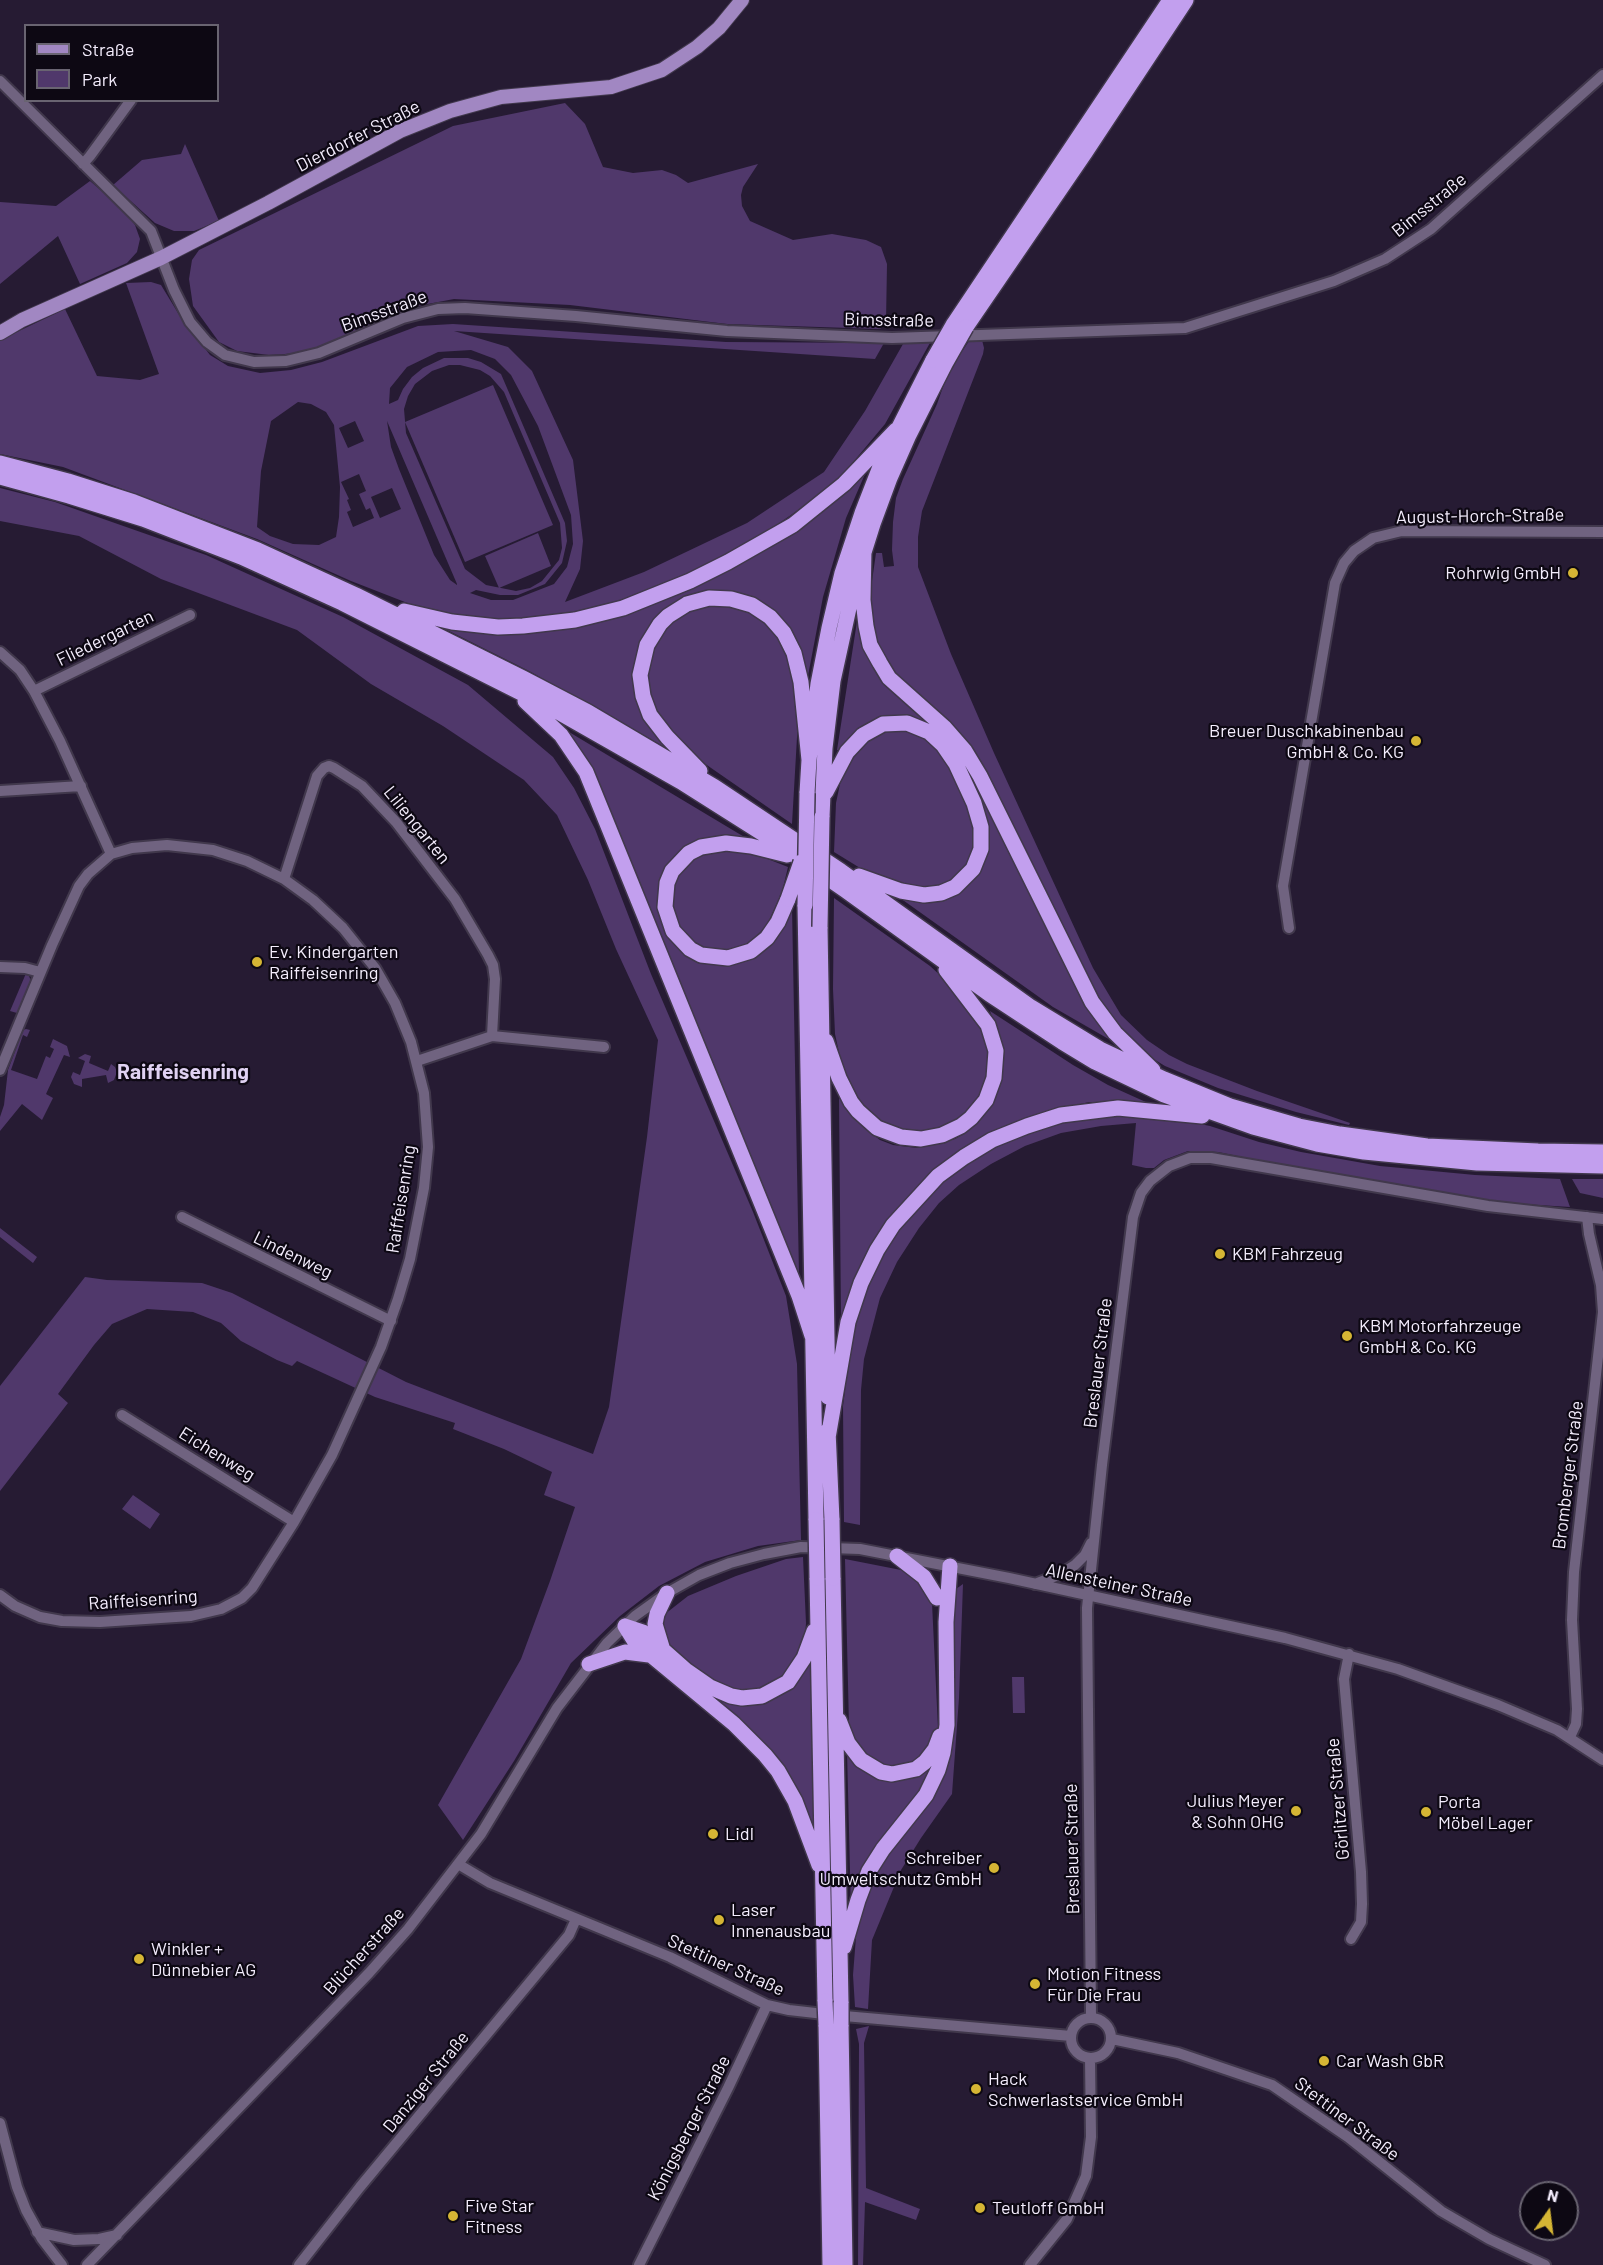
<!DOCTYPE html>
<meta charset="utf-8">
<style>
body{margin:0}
#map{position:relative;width:1603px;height:2265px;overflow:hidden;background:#261b33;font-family:Barlow,sans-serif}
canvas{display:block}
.legend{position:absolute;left:24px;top:24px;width:195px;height:78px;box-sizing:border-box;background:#0d0813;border:2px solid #696471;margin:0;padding:8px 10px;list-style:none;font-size:18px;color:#f4edfd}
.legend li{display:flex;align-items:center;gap:12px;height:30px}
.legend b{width:30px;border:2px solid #696471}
.north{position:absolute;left:1519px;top:2181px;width:60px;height:60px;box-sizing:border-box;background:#0d0813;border:2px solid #696471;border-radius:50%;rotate:14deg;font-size:16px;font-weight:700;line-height:24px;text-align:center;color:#f4edfd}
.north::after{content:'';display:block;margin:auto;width:21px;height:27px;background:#d5b534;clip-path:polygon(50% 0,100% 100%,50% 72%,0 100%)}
</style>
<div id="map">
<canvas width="1603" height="2265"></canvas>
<ul class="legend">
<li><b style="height:8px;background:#a187c2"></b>Straße</li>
<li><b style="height:16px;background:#50386b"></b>Park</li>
</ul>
<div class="north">N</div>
</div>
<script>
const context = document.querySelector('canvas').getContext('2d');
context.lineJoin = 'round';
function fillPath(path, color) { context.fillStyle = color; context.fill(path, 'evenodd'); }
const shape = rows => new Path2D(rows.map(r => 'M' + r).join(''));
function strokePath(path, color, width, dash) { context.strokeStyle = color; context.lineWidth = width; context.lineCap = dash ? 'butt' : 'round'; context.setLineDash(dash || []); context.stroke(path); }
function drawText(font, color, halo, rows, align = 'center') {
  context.font = font + ' Barlow,sans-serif'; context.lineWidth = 4.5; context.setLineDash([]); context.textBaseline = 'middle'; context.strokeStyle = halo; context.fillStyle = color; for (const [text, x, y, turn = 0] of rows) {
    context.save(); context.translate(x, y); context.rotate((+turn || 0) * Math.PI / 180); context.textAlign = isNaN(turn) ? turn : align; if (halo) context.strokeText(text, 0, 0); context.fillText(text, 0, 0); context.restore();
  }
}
const green = shape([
 [565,103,585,124,603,167,633,173,662,170,676,175,688,183,758,164,743,187,741,195,742,206,750,221,793,240,832,234,866,240,881,247,887,264,886,322,880,329,727,324,570,305,454,299,412,307,316,352,269,355,237,351,219,342,193,306,189,279,192,260,199,250,453,126],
 [185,144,219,221,194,231,174,231,155,223,113,185,142,160,181,154],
 [90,181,124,210,135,225,140,239,137,252,127,263,80,284,58,236,0,284,0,202,56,206],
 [151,282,161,285,178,313,210,355,228,366,260,373,291,370,322,362,418,326,453,324,726,342,884,343,875,359,454,331,508,347,532,371,573,460,583,541,580,569,565,602,644,572,747,523,824,472,865,411,903,344,931,341,885,424,834,485,755,540,702,568,604,608,558,617,497,620,428,611,351,581,257,539,63,467,0,454,0,340,65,309,97,376,140,380,159,374,126,283],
 [471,350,495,359,511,375,538,426,571,515,573,544,567,567,554,584,513,600,491,600,470,593,476,590,500,595,518,595,545,584,562,563,567,541,565,523,501,374,481,362,468,358,444,358,423,368,412,377,403,389,398,400,389,404,390,388,407,367,438,352],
 [449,365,460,365,480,370,490,376,504,392,560,523,562,548,559,560,542,581,530,588,516,591,486,585,465,569,406,433,404,409,408,396,415,384,432,371],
 [298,402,311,404,326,412,334,425,340,487,339,517,336,537,319,545,293,544,270,536,257,527,261,471,271,421],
 [355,421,364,441,348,448,339,428],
 [387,421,457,584,457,585,450,580,434,555,399,469,391,447],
 [359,474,366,491,359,494,366,510,370,508,374,518,353,527,347,512,351,510,347,500,349,499,341,482],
 [392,488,401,509,380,518,371,497],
 [971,338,982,340,984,348,983,354,922,511,918,537,918,567,951,654,994,753,1093,968,1121,1015,1147,1040,1169,1055,1187,1064,1257,1091,1350,1123,1349,1125,1296,1112,1218,1088,1165,1066,1142,1052,1101,1008,974,752,957,729,939,712,898,680,880,651,874,635,870,595,876,553,882,553,884,567,894,566,892,550,893,522,896,498,903,479,937,404,949,370,961,349,963,350],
 [493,385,553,525,465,562,405,422],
 [863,472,865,474,846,518,823,597,807,681,767,607,681,600,635,670,677,754,529,671,437,625,487,632,669,597],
 [0,488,55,502,206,555,343,617,468,685,553,757,574,788,595,829,651,974,753,1212,786,1296,797,1364,801,1540,758,1546,705,1562,659,1586,620,1616,571,1663,514,1761,463,1840,438,1805,521,1659,550,1581,575,1507,544,1495,552,1472,504,1449,453,1429,455,1423,375,1397,297,1361,292,1366,277,1360,241,1341,221,1323,193,1312,147,1309,112,1324,94,1345,58,1394,68,1403,0,1491,0,1386,85,1277,107,1280,202,1283,232,1293,406,1382,593,1454,609,1407,647,1137,658,1040,616,949,588,880,557,815,524,780,443,726,371,684,297,630,161,579,79,536,0,521],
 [538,533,551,566,499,588,485,556],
 [720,604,749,610,774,628,793,666,798,720,792,824,688,752,671,736,648,698,646,665,660,631,688,610,705,605],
 [858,615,870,651,950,735,1119,1045,1053,1007,900,898,968,884,983,809,914,719,841,750,837,750],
 [905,728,928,737,955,770,978,835,968,869,943,888,912,889,865,871,834,852,836,803,841,779,853,752,880,731],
 [564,729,746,838,711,838,686,848,659,908,706,962,729,964,792,907,799,1275,657,930],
 [720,849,755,854,788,867,782,892,767,925,749,944,737,950,709,951,694,943,676,923,671,910,671,896,681,870,693,858,706,852],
 [834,898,930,966,954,988,988,1039,992,1069,980,1099,960,1122,930,1133,896,1131,864,1112,843,1071,835,1034,833,989],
 [27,971,31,981,17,1013,10,1011],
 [990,1011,1073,1065,1108,1085,1148,1103,1089,1102,1052,1111,927,1177,906,1199,874,1243,859,1269,841,1321,839,1098,867,1130,880,1140,893,1145,917,1148,955,1139,968,1131,979,1121,989,1108,1001,1078,1004,1062,1003,1048],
 [26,1029,30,1030,27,1037,23,1035,11,1070,37,1079,46,1056,50,1058,54,1049,50,1047,53,1039,67,1046,70,1057,64,1055,46,1094,53,1098,42,1120,22,1104,0,1131,0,1117,4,1105,8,1070,23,1030],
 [85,1054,91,1056,89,1063,108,1071,111,1064,115,1067,117,1072,114,1080,108,1083,106,1075,82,1079,82,1087,74,1084,71,1077,73,1072,80,1075,85,1061,78,1058],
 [1117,1114,1180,1120,1210,1126,1259,1142,1301,1152,1380,1166,1475,1175,1560,1179,1570,1207,1507,1203,1462,1197,1340,1177,1218,1152,1188,1151,1164,1160,1154,1168,1146,1168,1132,1165,1136,1123,1101,1126,1061,1133,1025,1146,991,1164,959,1185,939,1203,919,1228,897,1262,880,1298,864,1359,861,1390,860,1525,844,1522,843,1406,853,1326,872,1273,901,1225,946,1177,968,1161,1003,1141,1060,1122],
 [1572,1179,1603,1179,1603,1198,1580,1193],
 [0,1228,37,1257,33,1263,0,1237],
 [133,1495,160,1514,150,1529,122,1509],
 [803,1557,806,1623,805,1636,802,1648,783,1679,760,1691,735,1691,710,1681,663,1641,660,1622,665,1614,688,1596,736,1576,786,1559],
 [845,1559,901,1570,920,1579,932,1603,938,1728,928,1750,912,1765,884,1767,860,1753,849,1726],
 [963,1584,959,1698,952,1794,921,1838,901,1870,872,1940,868,2009,855,2007,853,1975,857,1924,876,1870,935,1791,954,1595,956,1589],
 [808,1663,811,1664,815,1837,808,1823,720,1707,724,1699,735,1702],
 [1012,1677,1024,1677,1025,1713,1013,1713],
 [847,1751,869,1773,929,1765,935,1768,851,1911],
 [869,2026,864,2043,866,2188,920,2209,916,2220,865,2202,863,2265,858,2265,859,2044,856,2029]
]);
const minor = shape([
 [0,81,151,231,174,290,190,322,207,342,225,355,254,362,286,361,319,353,403,318,438,309,465,308,576,316,727,331,892,338,1185,328,1334,281,1385,259,1431,229,1603,75],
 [83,164,90,156,131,100],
 [0,652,20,670,34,691,60,741,111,854],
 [34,691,190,615],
 [0,791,81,786],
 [284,879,317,776,324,768,329,766,334,768,362,786,396,822,455,899,488,955,493,965,495,979,492,1036],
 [1289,928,1283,886,1335,583,1344,563,1354,551,1373,538,1402,531,1603,532],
 [0,967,25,968,40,972],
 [417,1061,492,1036,604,1047],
 [0,1070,52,945,79,886,88,874,111,854,132,848,167,845,213,850,247,861,284,879,313,900,343,928,375,968,395,1003,411,1042,424,1093,428,1147,424,1188,410,1259,398,1299,381,1347,332,1455,294,1522,252,1588,242,1598,221,1609,191,1616,100,1622,62,1621,40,1617,15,1606,0,1595],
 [182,1217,391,1321],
 [122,1415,294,1522],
 [1035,1584,1061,1574,1075,1565,1085,1555,1091,1543],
 [1349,1654,1344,1679,1361,1872,1362,1904,1361,1922,1351,1939],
 [1570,1737,1576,1724,1577,1709,1572,1620,1574,1572,1603,1312,1601,1285,1589,1234,1587,1217],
 [458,1864,490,1883,670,1957,767,2005,789,2010,833,2015,1071,2036],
 [1091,2017,1087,1608,1102,1465,1133,1217,1141,1193,1150,1181,1169,1166,1190,1158,1211,1158,1488,1206,1603,1219],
 '1071 2038a20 20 0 1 1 40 0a20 20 0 1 1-40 0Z',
 [1112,2039,1178,2053,1272,2085,1348,2137,1441,2211,1489,2239,1545,2265],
 [0,2123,17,2187,26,2210,42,2239,62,2265],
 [37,2232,74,2240,99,2239,117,2235],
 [87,2265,369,1973,408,1929,481,1834,557,1708,607,1643,635,1616,667,1593,699,1575,730,1563,764,1554,801,1547,860,1549,1009,1578,1285,1638,1398,1669,1498,1705,1557,1730,1603,1760],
 [299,2265,360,2187,569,1935,576,1919],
 [639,2265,728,2088,767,2005],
 [1030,2265,1067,2219,1086,2176,1091,2137,1090,2058]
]);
const major = shape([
 [0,333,22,320,161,258,268,203,400,131,450,111,501,97,611,87,662,70,697,47,719,28,742,0]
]);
const highway = shape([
 [953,325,1170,0],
 [966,327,1085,153,1186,0],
 [0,463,68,481,134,502,258,550,356,595,523,678,588,712,715,787,841,871,1031,1007,1100,1049,1164,1079,1230,1106,1299,1126,1340,1134,1427,1146,1538,1151,1603,1152],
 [0,477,69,496,143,519,241,557,342,603,551,708,681,782,771,839,845,890,989,994,1062,1042,1095,1062,1164,1095,1253,1127,1317,1144,1364,1152,1477,1163,1603,1166],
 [864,549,863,600,866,626,870,645,880,663,889,678,944,727,965,751,980,776,1092,1002,1115,1033,1153,1070],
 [404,611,452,622,498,627,523,626,575,620,623,608,690,581,728,562,793,525,844,484,896,430],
 [525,701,561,735,586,772,799,1296,812,1336],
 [700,771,667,737,650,715,643,696,640,675,647,645,660,624,668,616,687,604,709,598,731,599,752,605,770,617,784,633,794,653,801,682,809,760],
 [826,792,847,752,863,735,883,724,907,723,929,732,943,745,956,764,974,803,981,827,981,849,973,869,955,887,941,893,924,895,901,891,859,876],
 [807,793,809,760,818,684,829,628,842,573,862,513,883,459,933,360],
 [822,817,825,748,833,681,855,581,873,524,890,478,909,435,945,364],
 [787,855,751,846,726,843,701,847,689,853,672,871,667,883,665,907,673,931,690,949,701,955,728,958,751,951,767,938,778,922,788,899],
 [805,905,816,1520],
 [820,927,828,1397],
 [826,1041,839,1078,851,1102,858,1111,877,1128,901,1137,921,1139,942,1135,961,1126,971,1118,986,1100,994,1078,996,1051,988,1025,946,970],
 [828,1430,832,1520],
 [828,1438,848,1322,861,1283,877,1250,893,1225,938,1176,964,1157,992,1140,1027,1126,1061,1115,1118,1108,1202,1116],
 [897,1556,924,1577,937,1598],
 [817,1578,825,2001],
 [833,1578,841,2003],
 [625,1626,635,1642,734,1724,765,1755,778,1771,795,1801,819,1865],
 [625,1626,643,1632,687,1671,710,1687,731,1696,742,1698,762,1696,788,1682,804,1658,814,1631],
 [662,1647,655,1624,657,1614,667,1593],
 [589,1664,625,1652,649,1655],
 [839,1720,848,1743,861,1760,881,1772,892,1774,916,1769,925,1762,935,1749,940,1736],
 [844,1947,858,1900,869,1871,883,1849,926,1795,938,1770,943,1753,947,1725,946,1622,950,1566],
 [826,2025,830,2265],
 [841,2025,845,2265]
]);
const highwayBridge = shape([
 [933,360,953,325],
 [945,364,966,327],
 [788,899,801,862],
 [805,905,807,793],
 [820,927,822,817],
 [816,1520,817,1578],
 [832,1520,833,1578],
 [825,2001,826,2025],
 [841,2003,841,2025]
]);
const markers = [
 [1573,573,6,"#d5b534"],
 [1416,741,6,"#d5b534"],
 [257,962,6,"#d5b534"],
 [1220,1254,6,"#d5b534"],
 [1347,1336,6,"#d5b534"],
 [1296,1811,6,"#d5b534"],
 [1426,1812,6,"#d5b534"],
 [713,1834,6,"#d5b534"],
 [994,1868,6,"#d5b534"],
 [719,1920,6,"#d5b534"],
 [139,1959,6,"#d5b534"],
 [1035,1984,6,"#d5b534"],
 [1324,2061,6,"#d5b534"],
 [976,2089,6,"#d5b534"],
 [980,2208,6,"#d5b534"],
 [453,2216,6,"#d5b534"]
];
const streetNames = [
 ["Dierdorfer Straße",358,136,-27],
 ["Bimsstraße",1429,205,-39],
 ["Bimsstraße",384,311,-20],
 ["Bimsstraße",889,320,1],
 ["August-Horch-Straße",1480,516,-1],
 ["Fliedergarten",105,638,-26],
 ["Liliengarten",417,825,51],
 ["Raiffeisenring",401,1199,-81],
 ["Lindenweg",293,1255,26],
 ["Breslauer Straße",1098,1363,-83],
 ["Eichenweg",217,1454,32],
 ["Bromberger Straße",1568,1475,-83],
 ["Allensteiner Straße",1119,1585,12],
 ["Raiffeisenring",143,1600,-4],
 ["Görlitzer Straße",1338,1799,-95],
 ["Breslauer Straße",1072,1849,-91],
 ["Blücherstraße",364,1951,-48],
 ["Stettiner Straße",726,1965,24],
 ["Danziger Straße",426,2082,-51],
 ["Stettiner Straße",1347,2119,37],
 ["Königsberger Straße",689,2128,-63]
];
const poiNames = [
 ["Rohrwig GmbH",1561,573,"right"],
 ["Breuer Duschkabinenbau",1404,731,"right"],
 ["GmbH & Co. KG",1404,752,"right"],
 ["Ev. Kindergarten",269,952],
 ["Raiffeisenring",269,973],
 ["KBM Fahrzeug",1232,1254],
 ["KBM Motorfahrzeuge",1359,1326],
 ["GmbH & Co. KG",1359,1347],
 ["Julius Meyer",1284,1801,"right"],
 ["& Sohn OHG",1284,1822,"right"],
 ["Porta",1438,1802],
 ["Möbel Lager",1438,1823],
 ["Lidl",725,1834],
 ["Schreiber",982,1858,"right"],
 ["Umweltschutz GmbH",982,1879,"right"],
 ["Laser",731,1910],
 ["Innenausbau",731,1931],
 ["Winkler +",151,1949],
 ["Dünnebier AG",151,1970],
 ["Motion Fitness",1047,1974],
 ["Für Die Frau",1047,1995],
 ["Car Wash GbR",1336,2061],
 ["Hack",988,2079],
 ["Schwerlastservice GmbH",988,2100],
 ["Five Star",465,2206],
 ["Fitness",465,2227],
 ["Teutloff GmbH",992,2208]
];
const quarterNames = [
 ["Raiffeisenring",183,1072]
];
fillPath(green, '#50386b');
strokePath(minor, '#41384c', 14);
strokePath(major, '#41384c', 16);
strokePath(highway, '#41384c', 18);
strokePath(minor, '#706380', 10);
strokePath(major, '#a187c2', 14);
strokePath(highway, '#c29fee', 15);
strokePath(highwayBridge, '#41384c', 18, []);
strokePath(highwayBridge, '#c29fee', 15);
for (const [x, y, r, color] of markers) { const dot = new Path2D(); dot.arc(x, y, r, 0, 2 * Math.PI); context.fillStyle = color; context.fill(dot); strokePath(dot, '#0d0813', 2); }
drawText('18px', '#f4edfd', '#0d0813', streetNames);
drawText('18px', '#f4edfd', '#0d0813', poiNames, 'left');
drawText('bold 21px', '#dfd1f2', '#0d0813', quarterNames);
</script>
